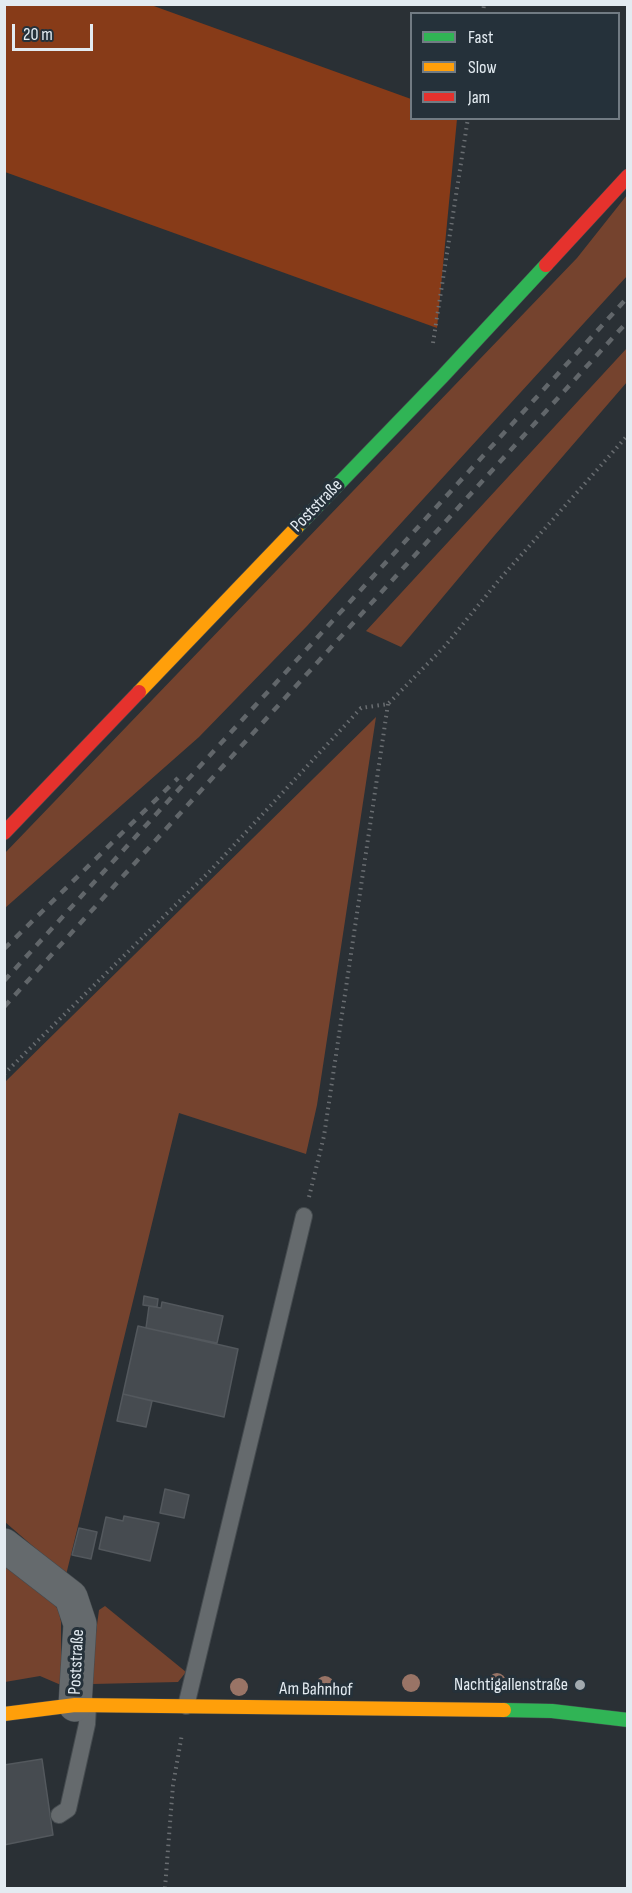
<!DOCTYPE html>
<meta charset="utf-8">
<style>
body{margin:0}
#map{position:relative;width:632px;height:1893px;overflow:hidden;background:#2a3035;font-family:"Sofia Sans Condensed",sans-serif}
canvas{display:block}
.frame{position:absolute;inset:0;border:6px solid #e3ebf1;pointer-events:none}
.legend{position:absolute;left:410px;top:12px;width:210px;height:108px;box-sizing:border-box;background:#25313a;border:2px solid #717b83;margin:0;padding:8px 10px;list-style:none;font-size:18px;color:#e3ebf1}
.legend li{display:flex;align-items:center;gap:12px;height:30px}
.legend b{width:30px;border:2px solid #717b83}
.scale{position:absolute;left:12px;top:24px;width:81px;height:27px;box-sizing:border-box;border:3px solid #e3ebf1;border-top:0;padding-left:8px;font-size:18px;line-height:21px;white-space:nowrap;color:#e3ebf1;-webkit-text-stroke:4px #25313a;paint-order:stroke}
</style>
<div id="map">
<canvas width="632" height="1893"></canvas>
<div class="frame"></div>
<ul class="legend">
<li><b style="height:8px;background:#30b455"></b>Fast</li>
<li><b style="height:8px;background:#ff9f0a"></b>Slow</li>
<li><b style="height:8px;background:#e5322d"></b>Jam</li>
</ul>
<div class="scale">20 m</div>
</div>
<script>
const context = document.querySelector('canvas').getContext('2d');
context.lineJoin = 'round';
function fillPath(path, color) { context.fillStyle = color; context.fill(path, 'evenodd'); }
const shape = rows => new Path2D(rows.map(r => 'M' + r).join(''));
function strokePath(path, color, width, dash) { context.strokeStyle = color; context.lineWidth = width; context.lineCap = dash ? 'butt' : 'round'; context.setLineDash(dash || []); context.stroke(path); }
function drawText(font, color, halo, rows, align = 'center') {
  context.font = font + ' "Sofia Sans Condensed",sans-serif'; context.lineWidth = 6; context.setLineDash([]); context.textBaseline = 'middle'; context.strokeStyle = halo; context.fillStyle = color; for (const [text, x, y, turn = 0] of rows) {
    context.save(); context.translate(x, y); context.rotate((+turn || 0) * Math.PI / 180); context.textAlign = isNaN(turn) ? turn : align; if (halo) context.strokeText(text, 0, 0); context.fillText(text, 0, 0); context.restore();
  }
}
const green = shape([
 [627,195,627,276,307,626,199,737,5,908,4,854,577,258],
 [627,348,627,382,494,536,401,647,366,631],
 [376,717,317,1105,306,1154,179,1113,66,1575,5,1522,5,1082],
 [4,1563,52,1600,59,1611,61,1622,61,1685,40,1676,5,1682],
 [105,1606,186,1672,178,1682,93,1684,91,1681,93,1655,99,1610]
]);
const forest = shape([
 [4,5,151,5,411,99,412,118,457,119,437,328,5,172]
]);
const building = shape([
 [144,1296,158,1299,157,1307,143,1305,144,1296],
 [162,1302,223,1316,217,1343,146,1328,149,1306,161,1308,162,1302],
 [138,1326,238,1349,224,1417,123,1394,138,1326],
 [123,1394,152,1401,146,1427,117,1421,123,1394],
 [165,1489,189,1495,184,1518,160,1513,165,1489],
 [124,1516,159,1523,150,1561,99,1549,106,1517,123,1521,124,1516],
 [79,1528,97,1532,91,1559,72,1555,79,1528],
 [42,1759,53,1835,4,1845,4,1765,42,1759]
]);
const path = shape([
 [483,14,484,4],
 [433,343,468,118],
 [4,1074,210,871,361,708,388,704,445,646,499,580,628,435],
 [309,1197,324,1136,388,704],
 [165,1888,173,1785,182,1734]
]);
const lane = shape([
 [186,1706,304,1216],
 [59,1815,68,1809,87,1724,88,1705]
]);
const street = shape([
 [4,1545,71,1597,80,1624,75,1705]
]);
const fast = shape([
 [297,527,442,377,546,265],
 [504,1710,552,1711,628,1720]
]);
const slow = shape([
 [139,692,297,527],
 [4,1714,75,1705,504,1710]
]);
const jam = shape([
 [546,265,628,176],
 [4,833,139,692]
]);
const rail = shape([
 [4,949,178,778],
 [4,981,628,297],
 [4,1007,628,321]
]);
const trees = [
 [497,1682],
 [411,1683],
 [325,1685],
 [239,1687]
];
const markers = [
 [580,1685,6,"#a2aaaf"]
];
const streetNames = [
 ["Poststraße",317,506,-46],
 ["Poststraße",77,1662,-87],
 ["Am Bahnhof",316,1690,1]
];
const poiNames = [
 ["Nachtigallenstraße",568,1685]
];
fillPath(green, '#75432e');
fillPath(forest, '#873b18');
fillPath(building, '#464b50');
strokePath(building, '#53585d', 1.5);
strokePath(lane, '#454b4f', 18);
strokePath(street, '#454b4f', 34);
strokePath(fast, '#454b4f', 15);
strokePath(slow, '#454b4f', 15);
strokePath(jam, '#454b4f', 15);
strokePath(path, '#696d71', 4, [1.5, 4.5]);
strokePath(lane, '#656a6d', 16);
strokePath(street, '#656a6d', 33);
strokePath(fast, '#30b455', 14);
strokePath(slow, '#ff9f0a', 14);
strokePath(jam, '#e5322d', 14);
strokePath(rail, '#61666a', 4.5, [8, 8]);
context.fillStyle = '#997466';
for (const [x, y] of trees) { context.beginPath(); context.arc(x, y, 9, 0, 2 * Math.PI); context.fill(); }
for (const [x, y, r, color] of markers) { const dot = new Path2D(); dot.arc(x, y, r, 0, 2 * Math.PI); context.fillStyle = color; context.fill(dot); strokePath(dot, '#25313a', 2); }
drawText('18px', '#e3ebf1', '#25313a', streetNames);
drawText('18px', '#e3ebf1', '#25313a', poiNames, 'right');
</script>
